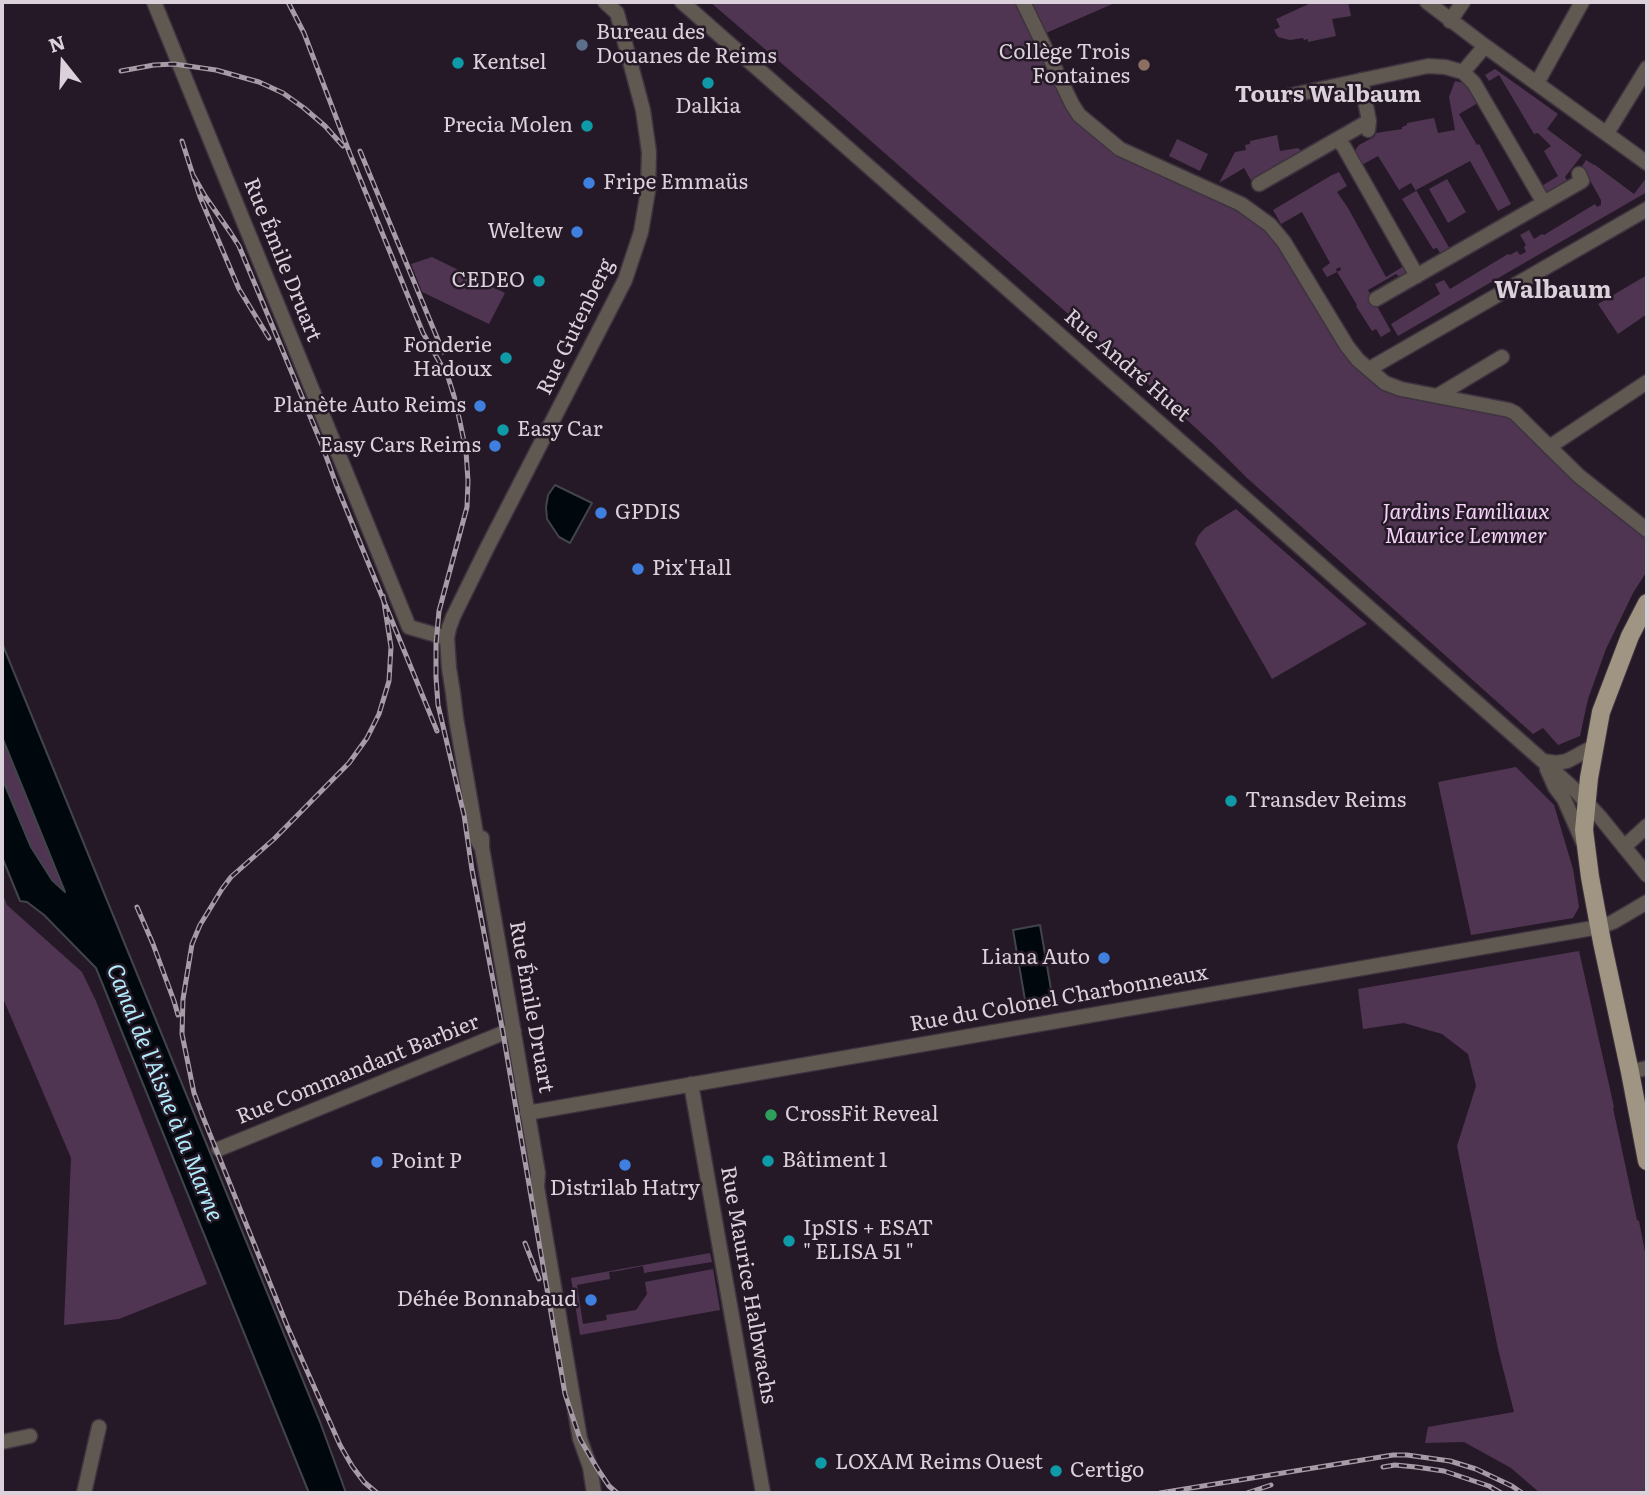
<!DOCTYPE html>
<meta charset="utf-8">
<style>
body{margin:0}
#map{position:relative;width:1649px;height:1495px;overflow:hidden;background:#261927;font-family:Literata,serif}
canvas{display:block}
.frame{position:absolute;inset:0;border:4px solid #dad1db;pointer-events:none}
.north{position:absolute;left:28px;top:28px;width:70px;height:70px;-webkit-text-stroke:5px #261927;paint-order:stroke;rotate:342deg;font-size:19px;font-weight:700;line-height:28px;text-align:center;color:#dad1db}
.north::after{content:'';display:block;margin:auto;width:24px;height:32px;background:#dad1db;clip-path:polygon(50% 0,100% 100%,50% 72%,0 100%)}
</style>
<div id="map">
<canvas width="1649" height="1495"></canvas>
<div class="frame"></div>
<div class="north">N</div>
</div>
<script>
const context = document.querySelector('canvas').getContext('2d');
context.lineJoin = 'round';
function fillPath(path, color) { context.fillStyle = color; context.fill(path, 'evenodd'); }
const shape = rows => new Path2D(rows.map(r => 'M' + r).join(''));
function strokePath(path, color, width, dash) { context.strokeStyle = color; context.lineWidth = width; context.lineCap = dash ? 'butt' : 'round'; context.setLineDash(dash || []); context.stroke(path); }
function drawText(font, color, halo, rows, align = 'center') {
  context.font = font + ' Literata,serif'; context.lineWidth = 5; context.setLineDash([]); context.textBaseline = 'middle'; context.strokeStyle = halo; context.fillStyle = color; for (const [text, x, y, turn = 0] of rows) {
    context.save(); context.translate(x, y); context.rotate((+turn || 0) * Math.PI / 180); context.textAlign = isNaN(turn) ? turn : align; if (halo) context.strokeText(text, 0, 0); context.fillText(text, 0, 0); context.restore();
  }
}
const green = shape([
 [710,2,1017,2,1075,119,1230,202,1272,232,1339,340,1397,395,1404,398,1510,416,1593,495,1647,538,1647,571,1633,593,1606,649,1588,699,1580,736,1558,745,1543,728,1533,734,1247,478,1212,443,1147,383,815,92],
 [1030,2,1117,2,1046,33],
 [1313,2,1348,2,1351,16,1332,19,1336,36,1308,42,1308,39,1304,40,1303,38,1290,40,1278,37,1274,30,1280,27,1276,19],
 [1495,69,1558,114,1547,129,1582,155,1565,177,1568,182,1550,192,1545,191,1540,187,1558,176,1544,151,1551,146,1538,133,1534,134,1499,75,1489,81,1485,75],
 [1455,81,1464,83,1473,92,1478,103,1459,114,1477,145,1479,144,1511,204,1498,211,1470,161,1416,190,1451,251,1442,256,1437,248,1433,249,1402,199,1416,191,1411,183,1399,190,1378,156,1360,166,1356,156,1356,149,1359,145,1374,137,1376,133,1402,129,1402,127,1407,125,1407,123,1434,118,1438,133,1455,130,1449,97],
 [1277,135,1280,151,1298,148,1306,155,1257,183,1252,182,1244,168,1219,183,1235,152,1246,150,1245,145,1250,144,1250,141],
 [1177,139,1208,154,1200,171,1169,156],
 [1586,160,1594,165,1595,165,1634,194,1647,177,1647,192,1398,336,1391,324,1440,294,1435,284,1444,280,1450,289,1508,254,1510,255,1517,251,1520,255,1526,252,1524,247,1526,245,1520,235,1529,230,1534,239,1542,234,1544,235,1595,204,1597,207,1601,205,1601,200,1582,166],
 [1339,172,1347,186,1337,192,1348,208,1386,277,1404,266,1407,273,1403,279,1396,274,1368,290,1391,331,1381,337,1376,329,1372,331,1356,306,1357,305,1337,272,1341,270,1340,267,1336,269,1337,272,1327,277,1322,269,1330,263,1302,212,1281,224,1273,210,1332,175],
 [1447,179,1466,212,1448,223,1429,189],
 [432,257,505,293,489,324,422,292,411,264],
 [1647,275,1647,314,1618,334,1598,304],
 [1236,509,1367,624,1272,679,1195,544,1198,536,1205,528],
 [2,737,66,894,52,880,40,863,22,828,2,778],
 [1516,767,1554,805,1573,869,1579,907,1573,918,1471,935,1438,782],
 [2,892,7,905,82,972,96,1001,207,1284,119,1319,64,1325,71,1158,2,996],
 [1579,951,1614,1107,1613,1108,1637,1220,1639,1221,1647,1262,1647,1493,1540,1493,1511,1468,1464,1442,1425,1443,1428,1427,1514,1412,1498,1349,1457,1146,1476,1086,1468,1054,1442,1034,1404,1023,1363,1029,1358,989],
 [710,1253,712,1262,644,1273,643,1266,618,1271,609,1272,610,1279,577,1285,583,1324,607,1320,606,1315,636,1310,647,1294,645,1282,713,1269,720,1310,580,1335,571,1278]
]);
const water = shape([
 [555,485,592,503,570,543,559,537,547,519,546,507,548,495,555,485],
 [2,643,320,1422,346,1493,309,1493,96,968,44,915,27,902,20,901,2,857,2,778,31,847,52,880,65,892,2,737,2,643],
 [1040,925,1052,995,1034,1000,1025,1000,1013,930,1040,925]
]);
const minor = shape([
 [154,2,409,627,447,638],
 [682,2,1543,761,1575,790,1600,817,1647,875],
 [1023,2,1072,104,1079,115,1120,149,1241,204,1270,225,1284,242,1347,346,1358,360,1385,383,1401,389,1509,410,1515,413,1579,476,1647,530],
 [1427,2,1485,46,1647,163],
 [1450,21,1463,2],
 [1463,72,1474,83,1544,203],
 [1361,80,1369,121,1368,130],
 [1537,83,1582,2],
 [1288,96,1428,66,1445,67,1463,72,1485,46],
 [1607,133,1647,68],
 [1338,140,1344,147,1417,276],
 [1259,184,1369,121],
 [1376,299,1582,181,1579,174],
 [1369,369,1647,209],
 [1437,396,1502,357],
 [1549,447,1647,382],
 [1543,761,1556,763,1567,761,1595,746],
 [1547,769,1555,787,1564,799,1583,842],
 [482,838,482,848,538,1173,537,1187,580,1439,590,1467,594,1493],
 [1624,847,1647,826],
 [482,848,477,839,456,718,453,693,449,668,447,638,449,628,453,617,487,548,625,280,641,232,648,191,649,152,643,110,617,13,605,2],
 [1630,1072,1647,1068],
 [691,1084,763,1493],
 [527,1113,1599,927,1613,922,1647,902],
 [219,1149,503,1033,514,1031],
 [2,1442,30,1436],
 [84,1493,99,1427]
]);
const major = shape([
 [1647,603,1630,636,1601,712,1589,778,1584,830,1590,877,1602,942,1630,1072,1647,1161]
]);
const rail = shape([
 [288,2,304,33,350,154,423,333,448,377,454,396,460,422,466,451,468,481,467,507,439,611,436,644,436,677,438,705,464,815,472,870,503,1033,565,1394,580,1439,597,1468,609,1486,617,1493],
 [121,71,154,65,174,64,216,70,259,82,283,93,304,108,325,126,343,146],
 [182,141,200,197,239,289,269,338],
 [360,151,443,352],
 [193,175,205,196,230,232,239,246,322,445,336,484,437,731],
 [137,907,153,944,174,1001,178,1015],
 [525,1243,539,1279],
 [1383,1467,1395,1465,1416,1467,1444,1471,1489,1486,1501,1493],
 [377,1493,364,1482,352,1466,340,1445,288,1328,203,1117,194,1093,182,1034,183,999,192,944,200,925,222,889,231,877,274,839,349,763,367,738,379,714,389,681,391,647,383,596],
 [1160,1493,1393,1455,1407,1455,1450,1461,1476,1469,1512,1486,1522,1493],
 [1247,1493,1271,1485]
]);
const markers = [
 [582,45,7,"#5c6f8a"],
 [458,63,7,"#0f9aa8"],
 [1144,65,7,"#8d6e63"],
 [708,83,7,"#0f9aa8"],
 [587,126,7,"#0f9aa8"],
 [589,183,7,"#3f7fe0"],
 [577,232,7,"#3f7fe0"],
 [539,281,7,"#0f9aa8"],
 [506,358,7,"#0f9aa8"],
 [480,406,7,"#3f7fe0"],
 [503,430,7,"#0f9aa8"],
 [495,446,7,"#3f7fe0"],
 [601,513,7,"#3f7fe0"],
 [638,569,7,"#3f7fe0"],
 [1231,801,7,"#0f9aa8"],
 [1104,958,7,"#3f7fe0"],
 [771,1115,7,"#2e9e5b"],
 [768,1161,7,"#0f9aa8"],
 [377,1162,7,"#3f7fe0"],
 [625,1165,7,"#3f7fe0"],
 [789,1241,7,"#0f9aa8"],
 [591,1300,7,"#3f7fe0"],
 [821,1463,7,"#0f9aa8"],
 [1056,1471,7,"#0f9aa8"]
];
const poiNames = [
 ["Bureau des",596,33],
 ["Douanes de Reims",596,57],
 ["Collège Trois",1130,53,"right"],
 ["Fontaines",1130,77,"right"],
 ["Kentsel",472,63],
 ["Dalkia",708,107,"center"],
 ["Precia Molen",573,126,"right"],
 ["Fripe Emmaüs",603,183],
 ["Weltew",563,232,"right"],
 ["CEDEO",525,281,"right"],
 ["Fonderie",492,346,"right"],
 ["Hadoux",492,370,"right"],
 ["Planète Auto Reims",466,406,"right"],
 ["Easy Car",517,430],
 ["Easy Cars Reims",481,446,"right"],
 ["GPDIS",615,513],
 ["Pix'Hall",652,569],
 ["Transdev Reims",1245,801],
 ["Liana Auto",1090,958,"right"],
 ["CrossFit Reveal",785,1115],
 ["Bâtiment 1",782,1161],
 ["Point P",391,1162],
 ["Distrilab Hatry",625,1189,"center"],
 ["IpSIS + ESAT",803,1229],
 ["\" ELISA 51 \"",803,1253],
 ["Déhée Bonnabaud",577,1300,"right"],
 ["LOXAM Reims Ouest",835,1463],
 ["Certigo",1070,1471]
];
const streetNames = [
 ["Rue Émile Druart",282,260,68],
 ["Rue Gutenberg",576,327,-64],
 ["Rue André Huet",1127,366,41],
 ["Rue du Colonel Charbonneaux",1059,999,-10],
 ["Rue Émile Druart",531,1007,80],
 ["Rue Commandant Barbier",358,1070,-22],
 ["Rue Maurice Halbwachs",748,1285,80]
];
const parkNames = [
 ["Jardins Familiaux",1466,513],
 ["Maurice Lemmer",1466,537]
];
const neighbourhoodNames = [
 ["Tours Walbaum",1328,95]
];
const waterNames = [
 ["Canal de l'Aisne à la Marne",164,1093,68]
];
const quarterNames = [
 ["Walbaum",1553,291]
];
fillPath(green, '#4f3552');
fillPath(water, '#00080d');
strokePath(water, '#41444b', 2);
strokePath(minor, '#3f3340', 17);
strokePath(major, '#3f3340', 20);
strokePath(minor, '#5f5951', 14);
strokePath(major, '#a09483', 18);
strokePath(rail, '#a69ca7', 5);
strokePath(rail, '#261927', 2.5, [8]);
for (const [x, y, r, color] of markers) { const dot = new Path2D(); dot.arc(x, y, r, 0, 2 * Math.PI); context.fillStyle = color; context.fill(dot); strokePath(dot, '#261927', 2.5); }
drawText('21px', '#dad1db', '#261927', poiNames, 'left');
drawText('21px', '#dad1db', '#261927', streetNames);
drawText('italic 21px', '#f5d3f9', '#261927', parkNames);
drawText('bold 23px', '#dad1db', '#261927', neighbourhoodNames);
drawText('italic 23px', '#b1ecfb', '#261927', waterNames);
drawText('bold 24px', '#dad1db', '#261927', quarterNames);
</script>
